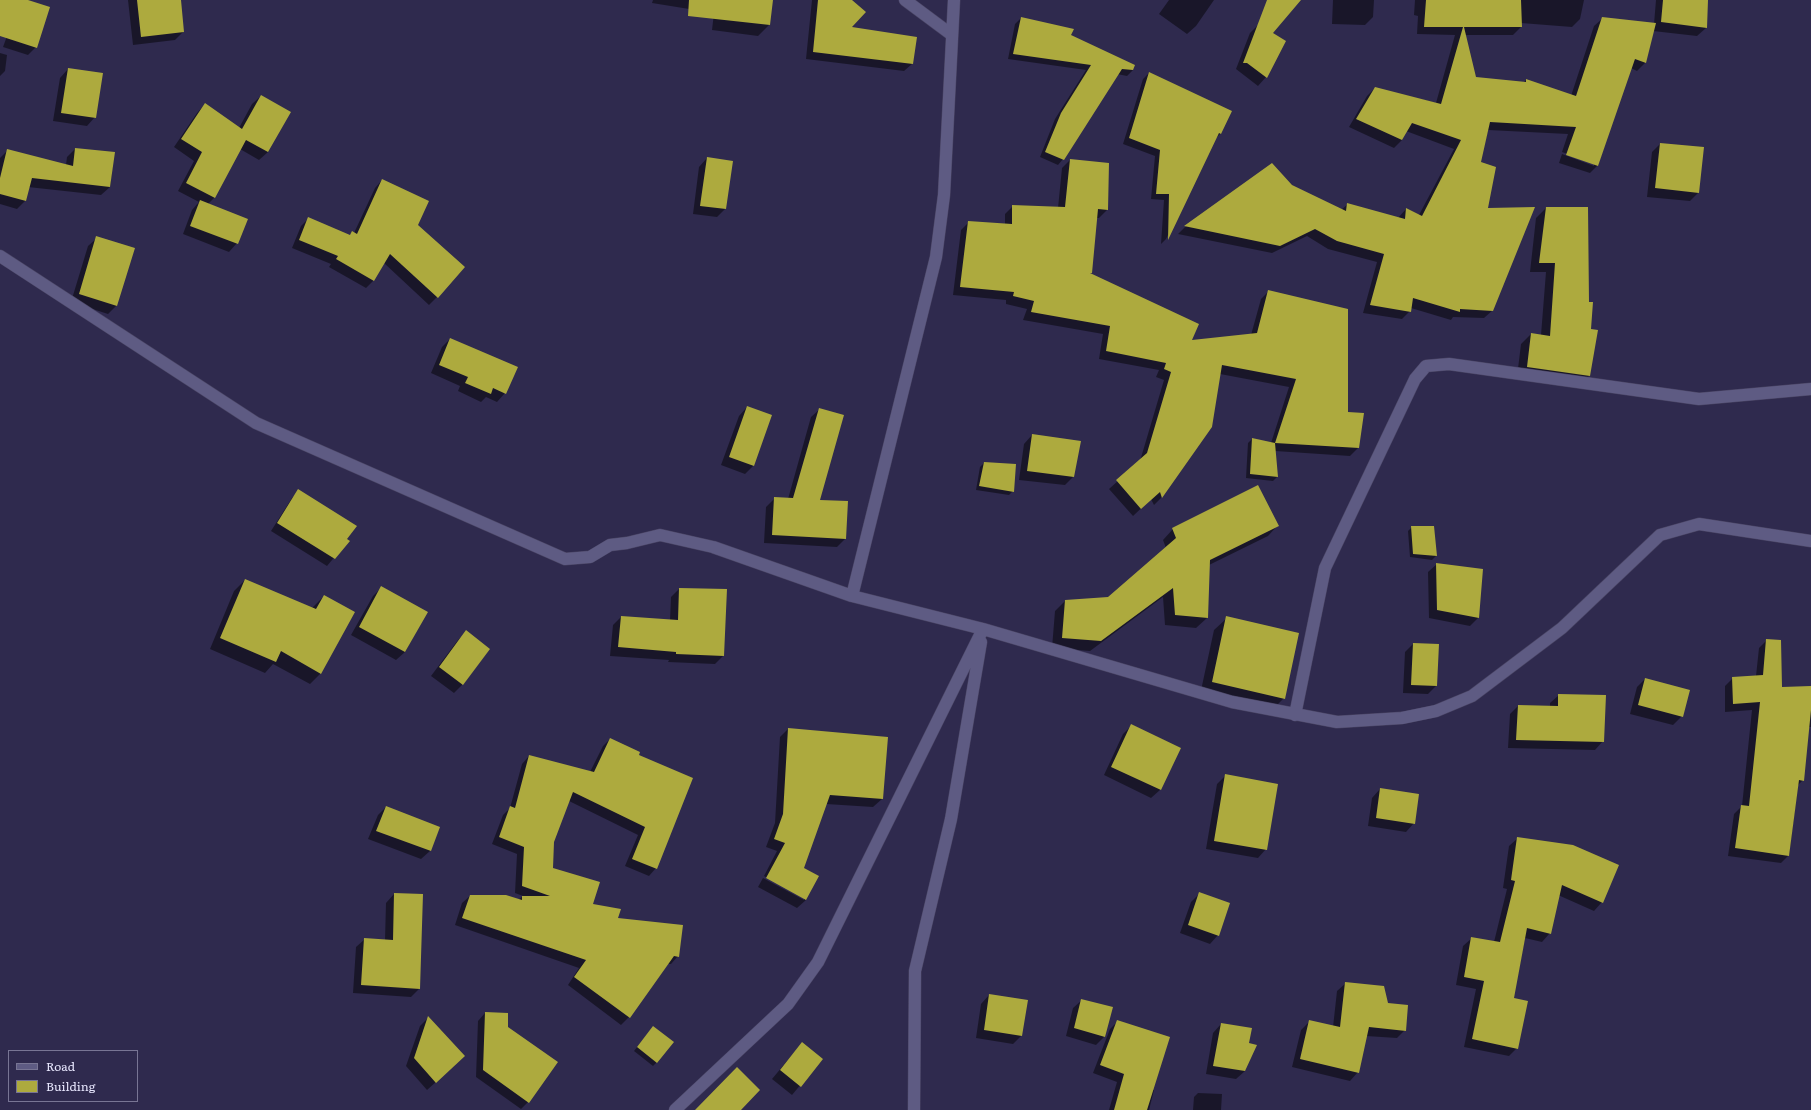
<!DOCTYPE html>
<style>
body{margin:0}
#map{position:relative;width:1811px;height:1110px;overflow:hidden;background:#2f2a4e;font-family:Literata,serif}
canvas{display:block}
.legend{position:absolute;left:8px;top:1050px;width:130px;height:52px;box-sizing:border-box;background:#2f2a4e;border:1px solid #787594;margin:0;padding:5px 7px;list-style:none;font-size:12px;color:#e6e5fc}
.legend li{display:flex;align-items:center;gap:8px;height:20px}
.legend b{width:20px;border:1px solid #787594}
</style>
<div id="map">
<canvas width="1811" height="1110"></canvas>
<ul class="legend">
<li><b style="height:5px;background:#5e5b83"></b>Road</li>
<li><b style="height:11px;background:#adaa3e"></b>Building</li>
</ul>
</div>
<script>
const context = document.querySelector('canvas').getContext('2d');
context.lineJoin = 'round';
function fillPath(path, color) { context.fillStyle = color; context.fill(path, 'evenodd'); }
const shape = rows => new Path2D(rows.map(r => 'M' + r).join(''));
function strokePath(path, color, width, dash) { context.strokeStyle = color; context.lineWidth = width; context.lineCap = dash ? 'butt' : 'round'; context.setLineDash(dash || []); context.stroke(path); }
const shadow = shape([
 [128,0,180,0,183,32,175,40,133,45],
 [653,0,772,0,769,25,758,36,712,30,714,13,652,3],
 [812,0,850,0,850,28,912,64,904,71,806,59],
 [1169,0,1214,0,1196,26,1187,34,1159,14],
 [1333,0,1374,0,1373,17,1365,25,1332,24],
 [1415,0,1584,0,1580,19,1572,27,1521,23,1521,27,1513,35,1465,35,1475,78,1523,83,1526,80,1571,96,1594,26,1603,18,1654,24,1656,0,1707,0,1706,28,1697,36,1653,31,1645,63,1637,71,1631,68,1598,165,1590,173,1559,163,1562,154,1594,166,1594,163,1562,152,1568,134,1488,130,1480,162,1487,209,1493,310,1484,318,1453,317,1451,320,1411,308,1410,311,1402,319,1363,313,1377,262,1328,249,1307,236,1272,253,1178,234,1185,227,1272,164,1291,186,1341,210,1348,204,1398,218,1406,209,1419,215,1454,149,1406,131,1402,140,1394,148,1349,127,1367,96,1375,88,1436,103,1455,35,1417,34,1418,16,1414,15],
 [17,9,36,47,28,55,3,47],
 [1021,18,1070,36,1133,70,1127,76,1117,74,1063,159,1058,165,1040,157,1055,119,1086,70,1008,59,1015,24],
 [1258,25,1266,77,1258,86,1236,69,1250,33],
 [0,53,7,55,5,71,0,76],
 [68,69,95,117,87,126,53,121,60,78],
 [1149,73,1221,133,1214,140,1166,239,1161,244,1164,200,1151,199,1155,156,1123,144,1143,79],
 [261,96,268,152,259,160,240,149,214,198,208,204,237,243,229,252,183,234,192,210,199,202,178,191,194,161,174,147,197,113,205,104,239,128,252,104],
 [1660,144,1698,193,1690,201,1647,197,1652,152],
 [75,149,114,153,110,187,101,195,28,187,25,201,17,209,0,204,0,158,8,150,66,165,67,157],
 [707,158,726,208,717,217,693,214,699,167],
 [1070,160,1108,164,1107,210,1099,218,1096,218,1090,274,1190,341,1251,335,1261,299,1269,291,1347,412,1358,448,1350,456,1275,451,1277,477,1273,481,1246,478,1248,443,1252,439,1271,443,1289,387,1220,374,1211,427,1161,498,1154,505,1151,499,1133,516,1109,489,1140,461,1164,380,1156,377,1159,370,1099,359,1103,334,1023,320,1027,309,1006,304,1006,300,953,295,961,230,969,222,1005,224,1005,214,1013,206,1058,208,1062,168],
 [382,180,416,225,437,297,429,305,384,263,373,281,366,288,329,267,331,264,292,248,301,226,309,218,349,236,354,233,375,188],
 [1546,208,1589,376,1579,385,1517,377,1521,344,1531,334,1541,335,1546,272,1530,272,1536,218],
 [97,238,117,305,108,314,71,302,88,246],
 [450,339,505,393,497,402,486,397,481,402,458,391,460,386,431,373,442,347],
 [747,407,754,465,745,474,721,465,739,416],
 [820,409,818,501,845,539,837,547,764,543,766,507,775,498,788,499,811,417],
 [1032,435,1073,477,1065,485,1019,480,1024,444],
 [984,463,1013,491,1009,495,976,490,980,467],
 [299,491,348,541,327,566,271,531,292,498],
 [1278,525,1268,536,1209,565,1207,618,1196,628,1165,625,1163,597,1090,651,1052,648,1055,611,1065,601,1109,598,1166,548,1163,540,1173,529],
 [1412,527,1433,527,1436,556,1432,560,1410,557,1408,531],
 [1437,564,1478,618,1470,626,1429,618,1428,572],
 [245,580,312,608,324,596,321,673,310,684,273,664,265,673,210,649,234,591],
 [381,588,426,613,405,652,396,660,351,635,373,596],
 [679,589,726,590,723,656,715,664,668,662,669,660,610,656,613,625,621,617,670,621,671,597],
 [1227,618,1284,698,1271,711,1200,695,1214,630],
 [466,632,462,685,454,693,431,676,458,640],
 [1767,640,1781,688,1811,687,1811,727,1808,727,1803,780,1798,785,1789,855,1781,863,1728,856,1734,814,1742,806,1752,710,1725,712,1725,686,1733,678,1756,676,1759,648],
 [1413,644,1436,686,1428,694,1403,693,1405,652],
 [1645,679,1682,716,1673,725,1630,714,1637,687],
 [1559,695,1603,741,1595,750,1508,748,1510,714,1518,706,1550,707,1550,703],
 [1132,725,1180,748,1160,790,1151,798,1104,775,1123,734],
 [788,729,882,799,873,807,826,804,803,869,806,900,797,908,758,887,763,878,804,900,804,898,764,876,777,851,766,847,775,823,780,737],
 [610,739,637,756,656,868,649,876,625,866,638,835,569,801,553,842,552,869,592,904,678,956,671,964,668,964,629,1017,621,1025,568,985,579,968,455,925,462,903,470,896,518,900,523,896,515,893,517,854,492,844,503,815,510,808,522,764,529,756,590,772,603,746],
 [1226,775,1266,849,1258,858,1206,849,1217,784],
 [1380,789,1414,823,1406,832,1368,826,1372,798],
 [386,807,438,827,430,851,421,859,368,839,378,815],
 [1518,838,1602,902,1594,911,1558,895,1550,933,1542,942,1525,938,1513,999,1517,1048,1509,1056,1464,1047,1476,989,1456,985,1463,946,1472,938,1494,942,1507,889,1503,888,1509,846],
 [394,894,419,989,411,997,353,993,356,947,365,939,385,940,386,903],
 [1199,894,1218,935,1210,944,1180,933,1191,902],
 [1346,983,1388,1004,1405,1030,1397,1038,1366,1036,1358,1072,1350,1081,1292,1067,1301,1030,1310,1021,1333,1027,1337,991],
 [989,995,1022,1035,1013,1044,976,1038,981,1004],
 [1082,1000,1104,1037,1096,1045,1066,1036,1073,1008],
 [485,1013,507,1027,528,1102,521,1109,476,1077,478,1021],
 [428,1018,455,1065,427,1090,406,1066,420,1026],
 [1117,1022,1152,1090,1154,1090,1149,1110,1109,1110,1117,1082,1093,1073,1110,1029],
 [1221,1024,1245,1071,1236,1079,1206,1074,1213,1033],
 [653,1027,657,1062,653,1066,634,1051],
 [802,1043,822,1059,792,1095,772,1079],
 [1198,1093,1222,1094,1221,1110,1193,1110,1194,1097]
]);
const building = shape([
 [0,0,28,0,50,7,37,48,0,36],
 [137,0,181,0,184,32,141,37],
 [689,0,773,0,770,25,688,16],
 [818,0,852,0,866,12,852,27,917,37,913,64,813,52],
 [1267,0,1301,0,1273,33,1286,41,1267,78,1247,63,1243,63],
 [1426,0,1521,0,1522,27,1464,27,1476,77,1526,82,1526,79,1576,96,1602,17,1656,23,1646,63,1635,59,1598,166,1566,155,1576,127,1490,122,1481,162,1496,167,1488,208,1535,207,1493,311,1460,309,1460,312,1413,298,1411,312,1370,305,1384,254,1337,241,1315,229,1280,246,1184,226,1272,163,1292,185,1346,211,1347,203,1405,219,1406,208,1422,216,1461,140,1412,123,1402,140,1356,119,1375,87,1441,104,1463,27,1424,27],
 [1663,0,1708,0,1707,28,1661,22],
 [1021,17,1074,29,1071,35,1135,65,1133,70,1122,69,1064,160,1045,152,1061,113,1091,65,1013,54],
 [68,68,103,73,96,118,61,113],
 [1149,72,1232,111,1221,134,1219,133,1168,240,1169,194,1156,194,1160,150,1129,138],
 [261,95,291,112,268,152,246,140,215,198,186,183,202,152,181,139,205,103,242,129],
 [1660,143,1704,147,1699,193,1655,188],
 [75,148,115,152,110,187,32,178,26,201,0,194,0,178,7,149,73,166],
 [707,157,733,161,726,209,700,206],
 [1070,159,1109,163,1108,210,1098,209,1092,273,1090,273,1199,324,1192,340,1257,333,1268,290,1348,309,1348,412,1364,413,1359,448,1275,443,1296,379,1222,365,1212,427,1162,498,1160,492,1141,509,1116,480,1147,453,1171,372,1164,369,1166,363,1106,351,1110,326,1031,312,1034,301,1013,296,1014,292,960,287,968,221,1012,224,1012,205,1065,207],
 [382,179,429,201,418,225,465,267,438,298,390,254,374,281,336,259,338,256,299,240,308,217,350,235,352,231,357,234],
 [200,200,248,219,238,244,190,226],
 [1546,207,1588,207,1589,302,1593,302,1591,329,1598,330,1590,376,1527,367,1531,333,1550,336,1555,263,1539,263],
 [96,236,135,248,117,306,79,294],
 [450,338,518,367,506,394,493,388,491,394,465,383,468,377,439,365],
 [747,406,772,415,754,466,729,457],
 [819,408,844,415,820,500,848,501,846,539,772,535,774,497,793,498],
 [1032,434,1081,441,1074,477,1027,471],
 [1252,438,1275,443,1278,477,1250,474],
 [984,462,1016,464,1014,492,979,486],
 [1258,485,1279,526,1210,560,1208,618,1175,615,1173,588,1101,641,1062,638,1065,600,1108,597,1176,538,1172,528],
 [298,489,357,526,347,539,350,541,335,559,277,523],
 [1411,526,1434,526,1437,556,1413,554],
 [1436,563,1483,569,1479,618,1437,610],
 [245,579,316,609,324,595,355,612,321,674,281,651,276,662,220,638],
 [381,586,428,612,405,652,359,627],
 [679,588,727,589,724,656,676,654,676,652,618,647,621,616,678,620],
 [1226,616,1299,633,1285,699,1212,682],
 [466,630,490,649,463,685,439,667],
 [1766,639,1781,640,1782,687,1811,686,1811,710,1804,781,1799,780,1789,856,1735,848,1741,805,1749,806,1760,702,1733,704,1732,677,1763,675],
 [1413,643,1439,644,1437,686,1411,685],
 [1645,678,1690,690,1683,717,1638,705],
 [1558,694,1606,695,1604,742,1516,740,1518,705,1558,706],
 [1131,724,1181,748,1161,790,1111,767],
 [788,728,888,737,883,799,830,795,804,868,819,876,806,900,766,878,785,843,774,839,783,814],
 [610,738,640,752,639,755,693,778,657,869,632,859,645,827,573,792,554,842,553,868,600,882,593,904,621,909,618,918,683,925,679,957,674,956,630,1018,574,977,586,960,462,918,470,895,506,895,522,900,522,896,550,896,522,886,524,847,499,837,510,806,515,808,529,755,594,772],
 [1225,774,1278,784,1267,850,1214,841],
 [1380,788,1419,794,1415,824,1376,818],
 [386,806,440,827,431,851,376,831],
 [1517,837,1573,845,1619,865,1603,903,1562,885,1551,934,1527,928,1514,998,1528,1001,1518,1049,1472,1039,1484,981,1464,977,1471,937,1500,942,1515,881,1511,880],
 [1199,892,1230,903,1219,936,1188,925],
 [394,893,423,894,420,989,361,985,364,938,393,940],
 [1345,982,1384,986,1388,1003,1408,1005,1406,1031,1369,1027,1359,1073,1300,1059,1309,1020,1340,1027],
 [989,994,1028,1000,1022,1036,984,1030],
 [1081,999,1113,1007,1105,1037,1074,1028],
 [485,1012,508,1013,508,1027,558,1062,529,1103,483,1070],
 [428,1016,465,1056,436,1083,414,1058],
 [1117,1020,1170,1037,1147,1110,1114,1110,1124,1074,1100,1065],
 [1221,1023,1252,1028,1249,1043,1257,1045,1245,1071,1213,1066],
 [653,1026,674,1042,657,1063,637,1047],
 [802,1042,823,1059,801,1087,780,1070],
 [737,1067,760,1090,741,1110,695,1110]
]);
const minor = shape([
 [905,0,952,35],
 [0,256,256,423,565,559,590,557,610,545,627,543,660,535,713,547,852,596,983,629,1232,702,1337,722,1402,718,1436,711,1472,696,1562,628,1660,535,1699,524,1811,541],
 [852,596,936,257,944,195,954,0],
 [1295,715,1325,568,1415,379,1426,366,1449,364,1699,399,1811,389],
 [675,1110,788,1004,818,962,983,629],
 [914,1110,915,971,951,819,981,642]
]);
fillPath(shadow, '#0007');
fillPath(building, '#adaa3e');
strokePath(minor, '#494463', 13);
strokePath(minor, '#5e5b83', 12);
</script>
